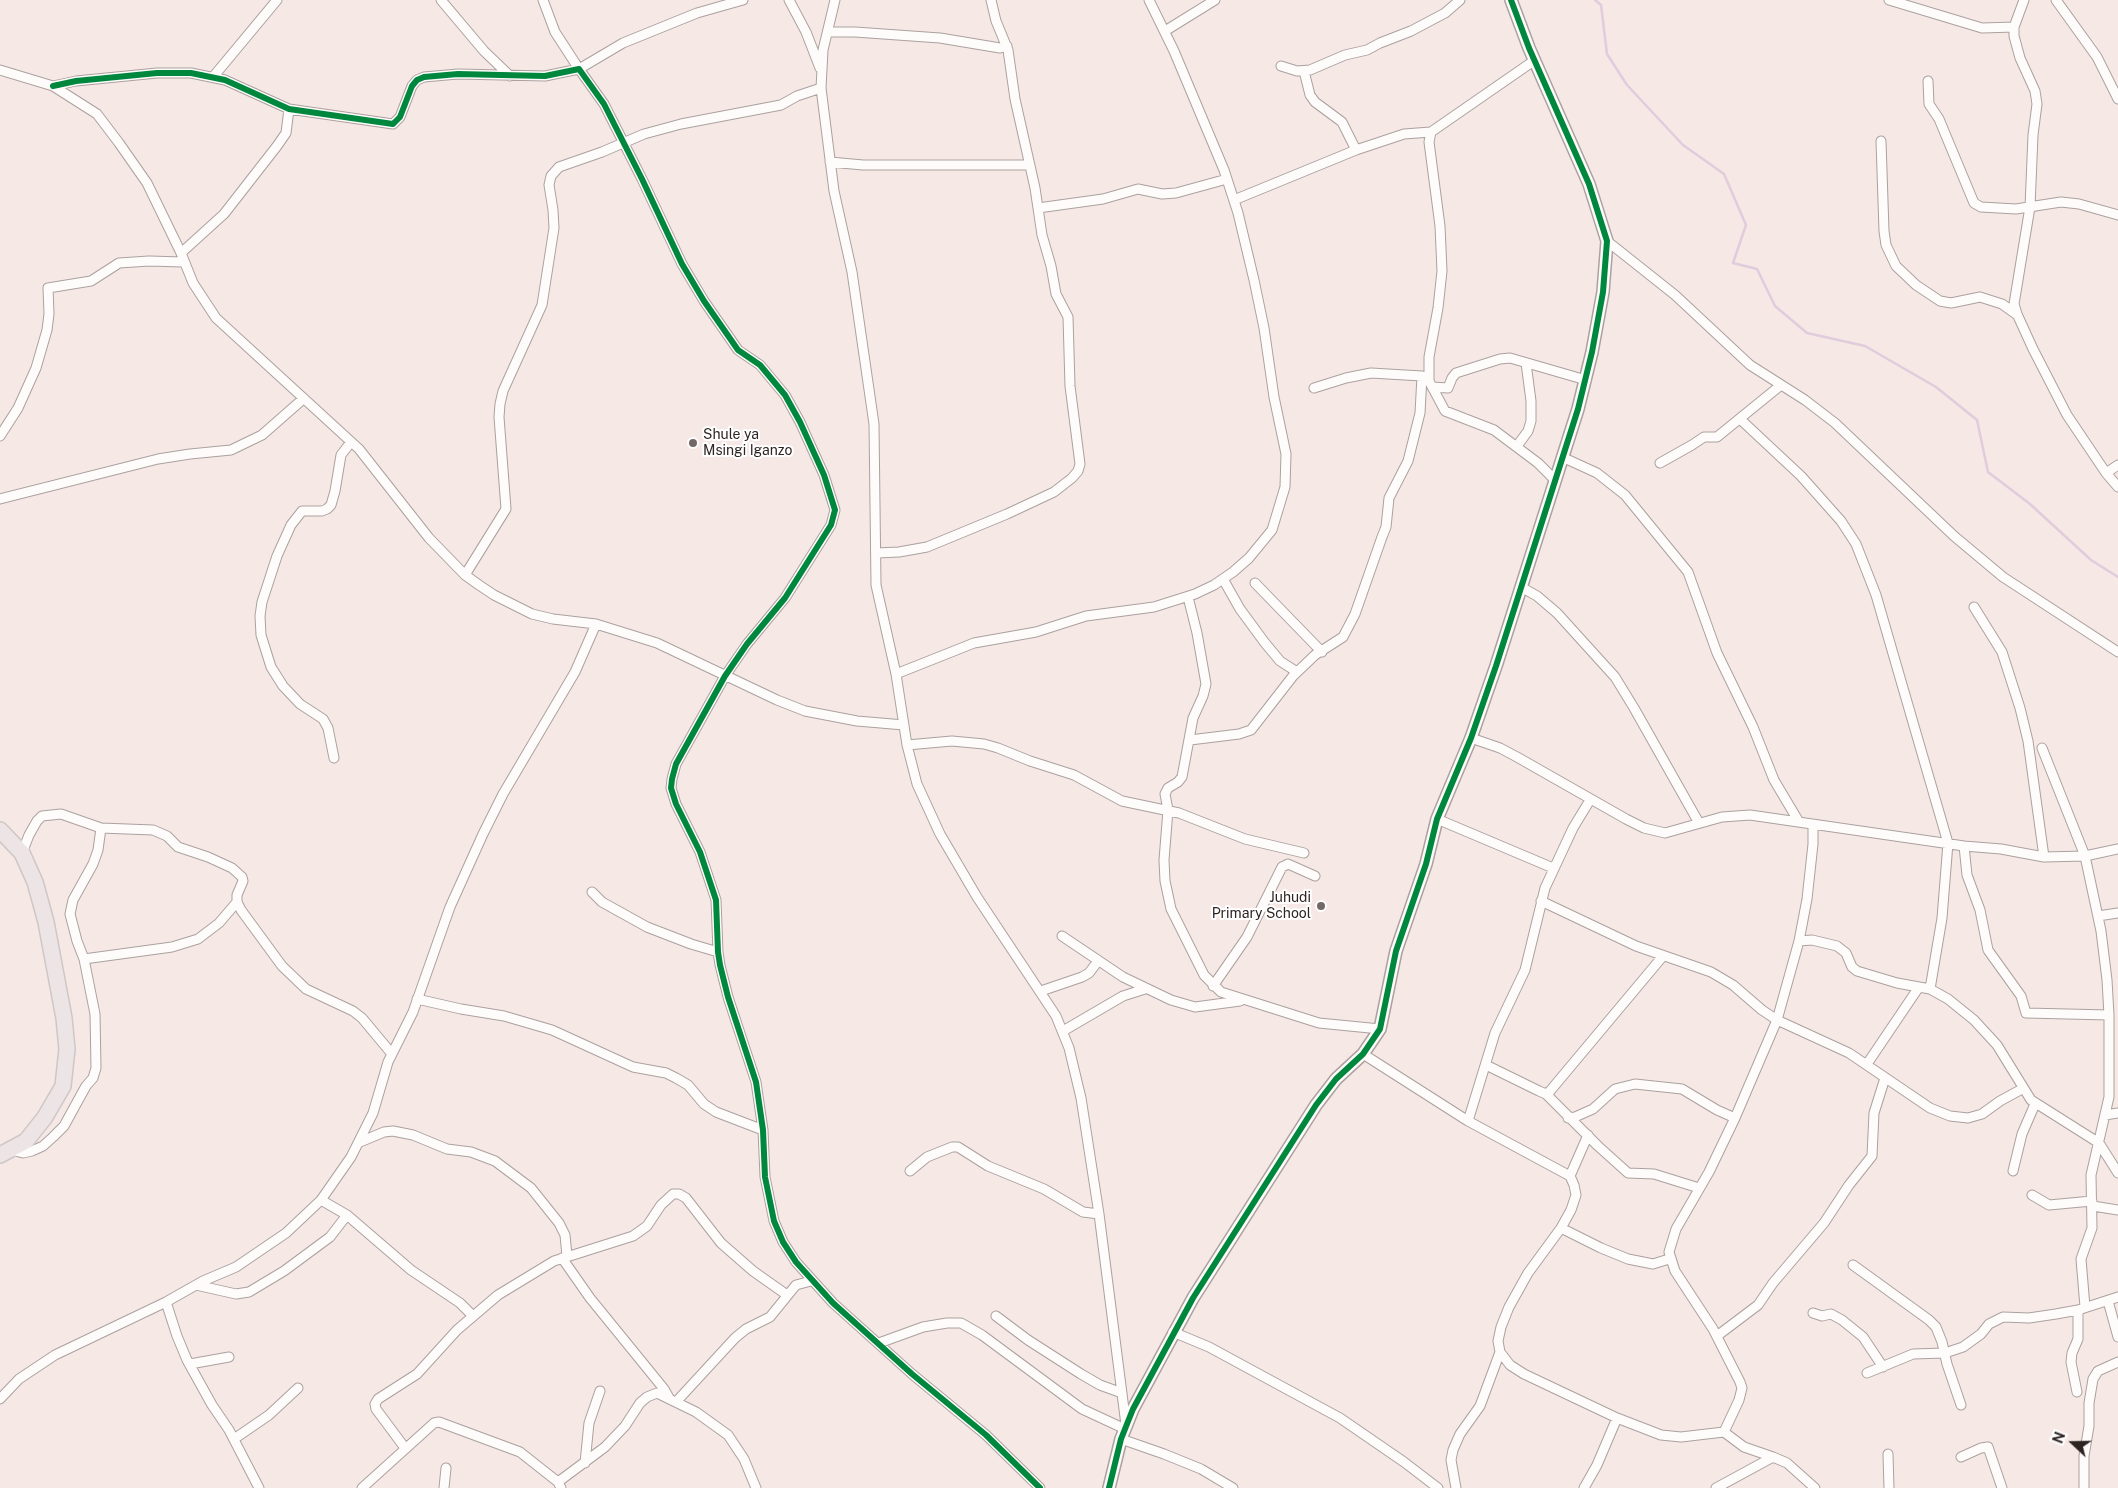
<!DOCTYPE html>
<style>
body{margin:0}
#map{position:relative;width:2118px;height:1488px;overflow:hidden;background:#f6e8e5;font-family:"Public Sans",sans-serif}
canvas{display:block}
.north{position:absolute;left:2048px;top:1418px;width:50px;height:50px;-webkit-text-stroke:4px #fff;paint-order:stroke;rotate:291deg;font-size:14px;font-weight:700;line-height:20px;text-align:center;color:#2e2523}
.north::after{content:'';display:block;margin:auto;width:18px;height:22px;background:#2e2523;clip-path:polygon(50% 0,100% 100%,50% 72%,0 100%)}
</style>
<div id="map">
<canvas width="2118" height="1488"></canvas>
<div class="north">N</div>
</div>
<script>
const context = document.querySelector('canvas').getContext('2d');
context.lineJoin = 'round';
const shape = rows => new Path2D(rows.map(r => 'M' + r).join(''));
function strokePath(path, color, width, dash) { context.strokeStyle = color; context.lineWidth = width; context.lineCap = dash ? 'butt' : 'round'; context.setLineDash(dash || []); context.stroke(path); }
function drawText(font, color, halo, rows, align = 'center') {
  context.font = font + ' "Public Sans",sans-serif'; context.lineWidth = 4; context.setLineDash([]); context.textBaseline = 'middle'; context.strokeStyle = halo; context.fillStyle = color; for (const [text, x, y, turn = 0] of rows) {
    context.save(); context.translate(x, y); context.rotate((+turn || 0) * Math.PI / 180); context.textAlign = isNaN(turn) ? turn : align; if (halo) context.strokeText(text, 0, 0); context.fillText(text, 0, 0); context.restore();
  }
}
const stream = shape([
 [1595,0,1601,5,1607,54,1627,85,1683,145,1724,174,1746,225,1733,263,1757,269,1775,306,1807,333,1865,346,1936,387,1977,420,1988,472,2030,504,2091,560,2118,577]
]);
const minor = shape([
 [441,0,484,51,510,76],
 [543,0,555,32,579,69,623,43,697,13,743,0],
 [789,0,806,32,820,68],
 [835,0,823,50,821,88,834,191,852,272,874,424,876,585,896,674,907,745,917,784,940,834,977,897,1056,1016,1069,1048,1081,1098,1099,1214,1126,1425],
 [1889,0,1982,28,2014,27],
 [2024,0,2014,27,2014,36,2020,58,2035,91,2037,104,2033,135,2030,207,2014,304,2017,314,2033,349,2067,415,2106,473,2118,487],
 [2056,0,2097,57,2118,99],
 [1165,31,1215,0],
 [828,32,855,32,940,38,1000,48,1007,46],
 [1281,66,1297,71,1310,70,1345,55,1367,50,1380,43,1411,31,1445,13,1460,0],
 [0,70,53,86,97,114,119,143,147,183,181,253,193,283,216,318,359,449,429,538,465,575,479,585,494,595,532,614,553,619,596,624,657,643,777,700,805,711,857,721,904,725],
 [1304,71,1310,95,1315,102,1342,122,1356,150],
 [213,77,277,0],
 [1928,81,1929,104,1939,119,1974,203,1981,207,2016,209,2061,202,2079,204,2118,215],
 [53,86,76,81,157,73,191,73,225,80,289,109,393,124,400,117,412,86,417,80,424,77,458,74,545,76,579,69,604,104,642,179,682,264,704,301,738,350,760,365,785,395,800,422,824,475,835,510,831,525,785,598,747,644,725,676,676,764,672,779,671,788,676,804,700,852,716,900,718,952,720,965,728,997,756,1082,763,1130,765,1177,774,1221,783,1242,796,1262,833,1303,912,1374,986,1435,1040,1488],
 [1881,141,1884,231,1886,245,1896,266,1916,285,1940,301,1951,303,1980,297,2002,304,2016,314],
 [830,162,863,165,1030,165],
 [1234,200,1356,150,1404,134,1431,132],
 [1038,208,1103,199,1138,189,1162,194,1176,193,1227,179],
 [1607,241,1675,295,1750,365,1805,400,1835,423,1954,536,2003,577,2118,652],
 [181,253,224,214,277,146,286,133,289,109],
 [1429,381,1429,357,1438,308,1442,271,1440,226,1429,142,1431,132,1535,60],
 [1432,387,1448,388,1452,378,1456,373,1500,359,1510,358,1586,380],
 [1314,388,1346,378,1371,373,1422,376,1429,381,1445,411,1494,430,1538,463,1555,480],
 [1740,419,1801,476,1841,521,1856,544,1876,595,1948,843,1942,918,1930,989],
 [0,436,18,408,36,368,47,330,49,314,48,288,91,281,119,263,149,261,183,262],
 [1517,446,1528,431,1531,421,1531,401,1526,363],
 [1562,457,1597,473,1625,495,1688,572,1717,653,1753,727,1774,780,1799,822],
 [1660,463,1692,445,1704,437,1717,437,1781,385],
 [2106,473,2118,465],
 [0,499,158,459,190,454,231,450,262,435,303,399],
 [877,553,899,552,927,547,1007,514,1054,492,1072,478,1078,471,1080,464,1070,386,1068,317,1056,294,1051,266,1042,235,1035,188,1015,99,1008,50,996,21,991,0],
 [465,575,506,509,499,417,500,404,503,391,542,305,554,228,553,210,549,185,551,176,559,167,602,152,644,134,681,124,781,105,797,96,821,88],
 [1223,579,1240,609,1265,643,1280,661,1297,672],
 [1255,583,1322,652],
 [1521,587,1537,596,1557,613,1615,677,1634,708,1699,823],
 [1188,597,1197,633,1206,684,1203,696,1193,718,1182,777,1178,782,1168,788,1165,794,1168,810,1164,860,1165,881,1171,909,1204,975,1221,992,1319,1023,1380,1029],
 [1974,607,2002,652,2020,708,2028,741,2044,857],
 [896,674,974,643,1036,632,1086,616,1154,607,1195,594,1214,585,1233,572,1249,558,1272,530,1285,487,1286,454,1274,397,1264,328,1254,280,1238,213,1224,170,1174,51,1149,0],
 [1471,738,1500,748,1517,757,1626,819,1644,828,1665,833,1722,817,1750,815,1964,846,2001,849,2044,857,2085,856,2118,849],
 [1190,740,1239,734,1251,730,1293,676,1315,655,1343,637,1355,614,1382,537,1386,527,1389,498,1408,461,1420,413,1422,376],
 [907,745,952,741,984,744,998,748,1030,761,1074,775,1122,801,1179,813,1245,839,1304,853],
 [2042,748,2085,856,2101,931,2107,980,2109,1015,2109,1097,2091,1175,2092,1228,2081,1259,2085,1307],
 [334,758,328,728,323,719,300,704,283,686,271,667,261,635,260,616,262,602,277,556,291,525,302,511,322,511,327,509,331,505,335,491,341,455,351,442],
 [1437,819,1553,868],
 [1964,846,1967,875,1980,910,1988,950,2021,996,2026,1013,2109,1015],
 [22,853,29,835,37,821,42,816,61,814,101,828,153,830,167,836,178,847,208,857,232,868,242,877,243,881,237,895,237,902,241,910,282,966,306,989,353,1011,362,1018,392,1054],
 [592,892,602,902,647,927,691,944,718,952],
 [1541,901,1636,946,1711,972,1733,985,1762,1010,1777,1020,1849,1053,1930,1108,1950,1116,1968,1118,1982,1114,2000,1101,2022,1089],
 [2098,916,2118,913],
 [1062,936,1123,977,1171,1000,1195,1007,1240,1001],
 [1799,941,1812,940,1837,946,1846,953,1852,967,1857,971,1897,983,1930,989,1948,999,1974,1020,1997,1045,2031,1100,2099,1143,2118,1173],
 [84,959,172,947,198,939,219,923,237,902],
 [1213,986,1247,937,1282,867,1288,864,1315,876],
 [1041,991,1082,977,1089,973,1098,961],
 [417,999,461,1009,504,1016,552,1030,633,1067,666,1073,676,1078,688,1085,704,1104,716,1112,763,1130],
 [1063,1031,1123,996,1145,989],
 [1363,1054,1468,1121,1570,1176,1574,1185,1576,1195,1571,1210,1561,1228,1528,1273,1509,1307,1501,1327,1498,1341,1500,1352,1510,1365,1524,1374,1617,1418,1661,1435,1681,1437,1724,1432,1744,1447,1773,1457,1787,1463,1815,1488],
 [1867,1064,1919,987],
 [1486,1065,1539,1091,1546,1094,1550,1091,1663,956],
 [1546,1094,1598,1146,1628,1173,1654,1174,1699,1188],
 [2105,1115,2118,1113],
 [1568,1118,1575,1117,1593,1109,1615,1089,1635,1084,1682,1089,1717,1110,1735,1118],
 [1468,1121,1495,1033,1525,970,1545,888,1573,828,1590,800],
 [360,1142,384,1132,393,1131,413,1135,447,1149,471,1152,495,1161,531,1188,559,1223,565,1235,567,1256],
 [11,1150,23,1153,32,1151,43,1146,53,1137,64,1126,86,1086,93,1078,96,1068,95,1014,84,959,77,941,70,914,73,900,93,864,98,850,101,828],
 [910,1171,927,1157,952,1147,958,1147,988,1166,1044,1189,1083,1212,1099,1214],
 [2013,1171,2022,1134,2035,1104],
 [1570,1176,1588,1135],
 [2032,1195,2049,1205,2092,1201],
 [321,1200,347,1215,411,1270,460,1303,472,1315],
 [2093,1206,2118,1210],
 [1561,1228,1601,1248,1628,1259,1653,1264,1669,1259,1671,1261],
 [562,1258,590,1298,664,1389,669,1398],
 [1853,1265,1929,1320,1936,1327,1942,1342,1947,1364,1961,1405],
 [196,1285,236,1294,249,1292,284,1271,330,1237,347,1215],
 [2108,1301,2118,1337],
 [166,1302,177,1336,187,1360,212,1405,229,1430,259,1488],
 [1813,1313,1822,1316,1831,1314,1842,1320,1863,1337,1883,1367],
 [996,1316,1028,1340,1081,1374,1100,1385,1122,1393],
 [1173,1332,1209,1347,1340,1418,1404,1462,1438,1488],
 [1717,1336,1758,1305,1773,1283,1824,1223,1849,1185,1872,1156,1874,1113,1885,1078],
 [879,1343,923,1327,947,1323,961,1323,982,1335,1082,1409,1125,1429],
 [190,1364,229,1357],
 [1867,1373,1913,1354,1945,1353,1963,1347,1981,1334,1989,1324,2003,1317,2029,1318,2056,1314,2078,1310,2118,1297],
 [2077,1392,2071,1362,2072,1353,2078,1339,2078,1310],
 [0,1399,19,1379,55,1355,166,1302,203,1281,236,1267,286,1233,321,1200,351,1157,373,1113,388,1062,413,1012,450,907,483,834,503,794,575,672,596,624],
 [676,1402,735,1338,746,1329,770,1317,796,1285,811,1281],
 [1724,1432,1739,1400,1742,1388,1740,1382,1713,1329,1675,1271,1669,1252,1676,1229,1709,1172,1735,1118,1777,1020,1799,941,1807,899,1813,844,1813,825],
 [234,1439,269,1415,298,1388],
 [1121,1439,1164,1454,1201,1469,1233,1488],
 [405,1448,376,1409,375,1404,378,1399,417,1374,457,1330,498,1295,554,1261,633,1236,647,1226,661,1205,673,1194,679,1194,686,1198,721,1243,753,1271,787,1295],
 [1888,1454,1889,1488],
 [1961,1457,1981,1448,1988,1447,2002,1488],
 [585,1463,589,1423,600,1391],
 [558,1482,605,1447,625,1426,640,1403,647,1397,657,1393,696,1412,728,1435,744,1459,756,1488],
 [362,1488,434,1423,439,1422,520,1452,558,1482,561,1488],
 [444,1488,446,1468],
 [1456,1488,1451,1460,1453,1450,1460,1434,1480,1406,1500,1352],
 [1584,1488,1597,1465,1617,1418],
 [1716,1488,1773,1457],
 [2084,1488,2084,1456,2089,1426,2089,1403,2093,1379,2098,1371,2118,1362]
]);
const tertiary = shape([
 [1109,1488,1121,1439,1133,1409,1193,1298,1316,1105,1336,1079,1363,1054,1380,1029,1396,951,1426,864,1437,819,1471,738,1496,666,1578,409,1592,352,1603,292,1607,241,1589,184,1529,48,1511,0]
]);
const trunk = shape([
 [0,830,22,853,35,882,46,922,64,1018,67,1049,63,1086,45,1117,26,1141,0,1155]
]);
const cycleway = shape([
 [53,86,76,81,157,73,191,73,225,80,289,109,393,124,400,117,412,86,417,80,424,77,458,74,545,76,579,69,604,104,642,179,682,264,704,301,738,350,760,365,785,395,800,422,824,475,835,510,831,525,785,598,747,644,725,676,676,764,672,779,671,788,676,804,700,852,716,900,718,952,720,965,728,997,756,1082,763,1130,765,1177,774,1221,783,1242,796,1262,833,1303,912,1374,986,1435,1040,1488],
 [1109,1488,1121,1439,1133,1409,1193,1298,1316,1105,1336,1079,1363,1054,1380,1029,1396,951,1426,864,1437,819,1471,738,1496,666,1578,409,1592,352,1603,292,1607,241,1589,184,1529,48,1511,0]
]);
const markers = [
 [693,443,5,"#746967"],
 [1321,906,5,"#746967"]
];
const poiNames = [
 ["Shule ya",703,435],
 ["Msingi Iganzo",703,451],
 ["Juhudi",1311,898,"right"],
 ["Primary School",1311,914,"right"]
];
strokePath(stream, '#e0ccdc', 2.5);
strokePath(minor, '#aba19f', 11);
strokePath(tertiary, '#aba19f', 14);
strokePath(trunk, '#cec7c5', 18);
strokePath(minor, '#fefcfb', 9);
strokePath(tertiary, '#fefcfb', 11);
strokePath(trunk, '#ede4e6', 15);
strokePath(cycleway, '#00873e', 6);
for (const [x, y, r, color] of markers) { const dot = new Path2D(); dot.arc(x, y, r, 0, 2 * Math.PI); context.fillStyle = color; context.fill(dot); strokePath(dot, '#fff', 2); }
drawText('14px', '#2e2523', '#fff', poiNames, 'left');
</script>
